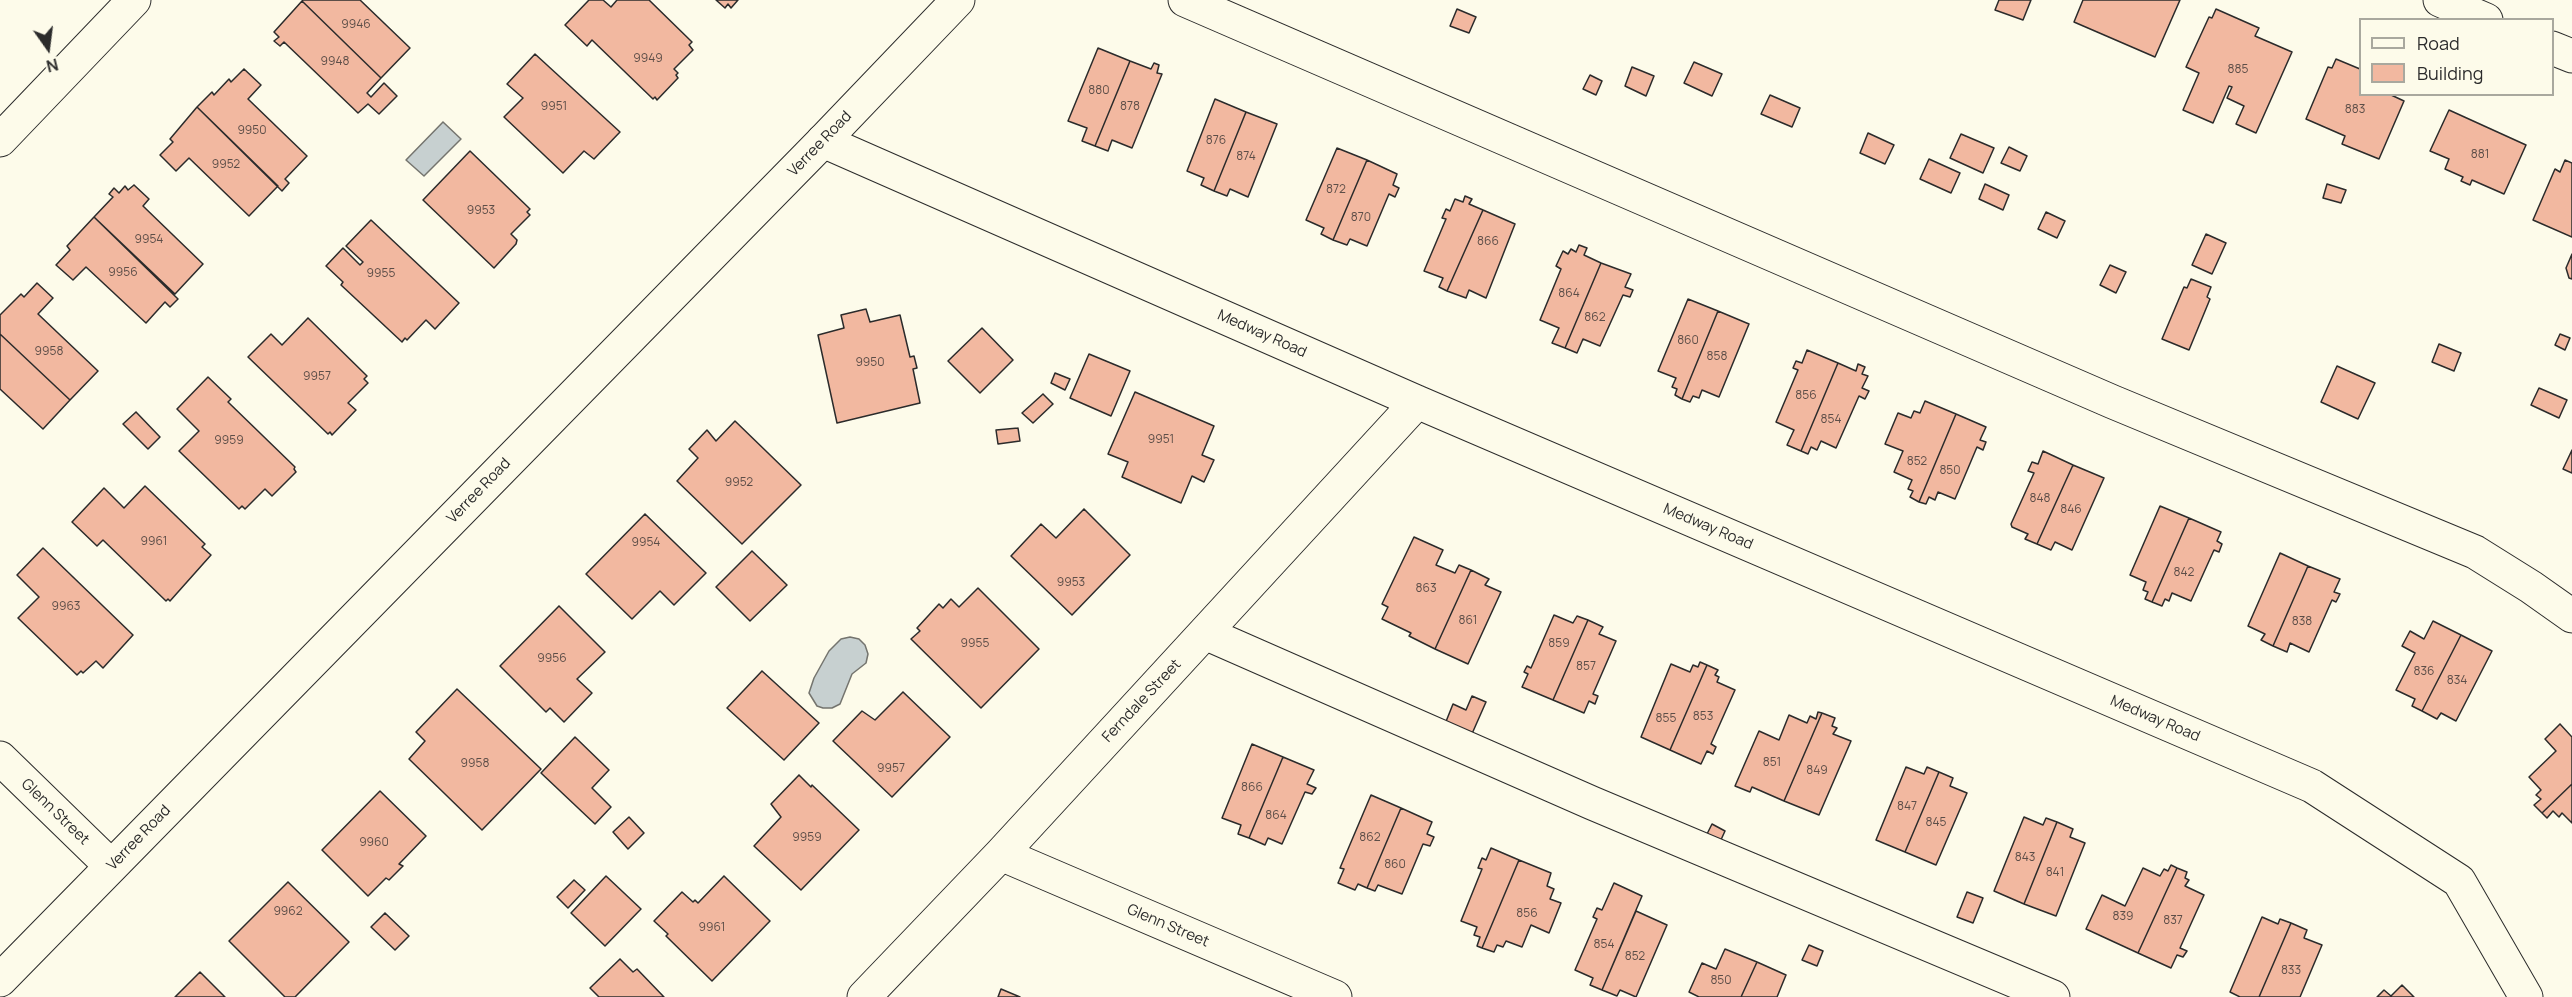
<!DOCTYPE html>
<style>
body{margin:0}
#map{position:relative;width:2572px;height:997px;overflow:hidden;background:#fdfbea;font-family:Manrope,sans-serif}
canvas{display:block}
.legend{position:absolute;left:2359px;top:18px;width:195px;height:78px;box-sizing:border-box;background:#fdfbea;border:2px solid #a9a89e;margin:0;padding:8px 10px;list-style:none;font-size:18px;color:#2b2b2b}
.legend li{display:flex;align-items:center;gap:12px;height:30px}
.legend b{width:30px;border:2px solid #a9a89e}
.north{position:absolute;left:18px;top:18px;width:60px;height:60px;-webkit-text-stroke:4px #fdfbea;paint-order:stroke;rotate:166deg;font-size:16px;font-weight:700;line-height:24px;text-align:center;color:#2b2b2b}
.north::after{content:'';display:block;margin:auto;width:21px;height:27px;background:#2b2b2b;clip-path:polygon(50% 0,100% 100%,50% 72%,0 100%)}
</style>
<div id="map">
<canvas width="2572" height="997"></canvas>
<ul class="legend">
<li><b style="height:8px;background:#fdfbea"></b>Road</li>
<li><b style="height:16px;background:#f2b8a0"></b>Building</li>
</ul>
<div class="north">N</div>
</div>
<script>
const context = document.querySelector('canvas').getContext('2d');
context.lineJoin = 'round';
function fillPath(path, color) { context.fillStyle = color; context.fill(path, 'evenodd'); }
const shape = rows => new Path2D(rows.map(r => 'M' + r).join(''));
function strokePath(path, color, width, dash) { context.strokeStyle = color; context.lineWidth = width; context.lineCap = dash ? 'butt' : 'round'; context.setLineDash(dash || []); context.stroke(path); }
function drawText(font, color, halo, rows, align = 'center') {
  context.font = font + ' Manrope,sans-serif'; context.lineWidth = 4.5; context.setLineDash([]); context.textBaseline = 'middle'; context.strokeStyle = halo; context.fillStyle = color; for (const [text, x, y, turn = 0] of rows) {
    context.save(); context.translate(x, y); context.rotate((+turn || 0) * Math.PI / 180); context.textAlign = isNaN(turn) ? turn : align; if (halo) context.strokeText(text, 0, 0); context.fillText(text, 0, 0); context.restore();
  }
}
const water = shape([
 [443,122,461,139,424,176,406,160,443,122],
 [850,637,859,639,865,645,868,654,866,663,852,674,840,704,832,708,823,708,817,706,809,693,814,678,829,651,841,639,850,637]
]);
const building = shape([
 [303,0,360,0,410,48,381,78,302,1,303,0],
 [589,0,603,0,611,7,617,0,649,0,692,42,689,45,693,50,674,69,678,73,676,75,678,78,657,100,655,97,653,99,592,40,587,46,565,25,589,0],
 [716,0,738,0,731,8,728,4,725,8,716,0],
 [1999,0,2031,0,2023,20,1995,10,1999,0],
 [2083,0,2180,0,2155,57,2074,22,2083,0],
 [302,1,381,78,367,93,371,97,384,83,397,96,379,114,368,104,358,113,284,42,280,46,274,41,279,37,274,32,302,1],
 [1457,9,1476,17,1469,33,1450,26,1457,9],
 [2216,9,2259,28,2255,36,2292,52,2256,133,2236,124,2244,106,2227,98,2232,87,2229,86,2213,123,2183,110,2199,73,2186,67,2209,17,2212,18,2216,9],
 [1098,48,1130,61,1095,146,1082,141,1087,128,1068,121,1098,48],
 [535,54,620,132,594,159,584,151,563,173,504,117,523,98,507,84,535,54],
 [2336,59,2360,69,2360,94,2389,94,2404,101,2379,159,2342,144,2345,136,2306,119,2328,67,2332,68,2336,59],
 [1130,61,1151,69,1154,63,1159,65,1157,73,1162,74,1132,148,1112,140,1108,151,1095,146,1130,61],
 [1694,62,1722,74,1712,96,1684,83,1694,62],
 [1632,67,1654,76,1646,96,1625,86,1632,67],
 [244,69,261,85,248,99,307,156,285,179,289,183,282,191,197,107,212,92,214,95,229,79,231,82,244,69],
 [1590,75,1602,81,1596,95,1583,89,1590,75],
 [1770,95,1800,108,1792,127,1761,114,1770,95],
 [1215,99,1246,112,1214,191,1201,185,1204,178,1187,171,1215,99],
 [197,107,278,186,249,216,189,158,176,171,160,155,173,142,170,139,197,107],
 [2449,110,2526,145,2504,194,2472,180,2470,185,2461,181,2463,177,2445,169,2449,159,2430,151,2449,110],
 [1246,112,1277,124,1248,197,1230,189,1227,196,1214,191,1246,112],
 [1868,133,1894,145,1885,164,1860,153,1868,133],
 [1961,134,1994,148,1983,173,1950,158,1961,134],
 [2009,147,2027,156,2020,171,2001,163,2009,147],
 [1337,148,1367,160,1333,240,1321,234,1324,228,1306,220,1337,148],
 [470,151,530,209,527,212,530,215,511,234,517,240,516,244,494,268,423,200,470,151],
 [1929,159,1960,173,1951,193,1920,179,1929,159],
 [1367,160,1397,174,1393,185,1399,188,1395,197,1389,194,1367,246,1350,239,1347,245,1333,240,1367,160],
 [2565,160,2572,163,2572,237,2533,220,2555,169,2560,172,2565,160],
 [1985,184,2009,195,2003,210,1979,199,1985,184],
 [2327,184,2346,190,2341,203,2323,198,2327,184],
 [134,185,149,199,143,206,203,264,175,294,94,217,113,197,109,194,114,188,119,193,125,186,128,190,134,185],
 [1465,196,1472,199,1469,204,1483,210,1447,291,1439,287,1443,278,1424,271,1446,219,1442,218,1446,209,1450,211,1455,199,1463,202,1465,196],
 [1483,210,1515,224,1486,298,1469,290,1466,298,1447,291,1483,210],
 [2046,212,2065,221,2057,238,2038,229,2046,212],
 [94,217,178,299,170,307,165,302,146,323,86,267,73,280,56,265,70,250,67,246,94,217],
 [371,220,459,303,435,329,426,320,407,340,405,338,402,342,341,285,343,282,326,266,343,248,360,265,363,262,346,246,371,220],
 [2206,234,2226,243,2212,274,2192,265,2206,234],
 [1579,245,1587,248,1584,255,1601,263,1565,348,1552,343,1559,328,1540,320,1561,269,1556,266,1563,251,1568,254,1571,249,1576,252,1579,245],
 [2572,254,2572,279,2569,278,2566,268,2572,254],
 [1601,263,1631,274,1625,287,1633,290,1630,297,1623,295,1600,346,1583,339,1577,353,1565,348,1601,263],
 [2110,265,2126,272,2116,293,2100,285,2110,265],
 [2191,279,2211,287,2207,297,2210,299,2189,350,2162,339,2184,287,2187,288,2191,279],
 [37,283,53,298,38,314,98,371,70,400,0,334,0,315,21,294,24,297,37,283],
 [1688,299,1718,311,1682,399,1675,395,1677,389,1672,387,1676,378,1658,371,1688,299],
 [866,309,870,322,900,315,910,357,914,356,917,368,913,369,920,403,837,423,818,335,844,328,841,315,866,309],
 [1718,311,1749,324,1719,397,1702,390,1699,398,1693,396,1690,402,1682,399,1718,311],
 [308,318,367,376,364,379,368,383,348,403,356,410,332,435,330,432,328,434,248,357,271,334,282,345,308,318],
 [982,328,1013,360,980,393,948,361,982,328],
 [0,334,70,400,43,429,0,389,0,334],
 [2560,334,2570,338,2565,350,2555,345,2560,334],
 [2439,344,2461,353,2454,371,2432,362,2439,344],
 [1807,350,1838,363,1801,451,1787,445,1794,430,1776,422,1798,370,1793,368,1796,361,1802,363,1807,350],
 [1089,354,1130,371,1111,416,1070,398,1089,354],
 [1838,363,1856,371,1858,364,1865,367,1862,374,1868,376,1862,388,1869,391,1865,399,1859,396,1836,448,1821,441,1817,450,1811,447,1808,454,1801,451,1838,363],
 [2337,366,2375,383,2358,419,2321,402,2337,366],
 [1055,373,1070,379,1065,390,1051,383,1055,373],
 [208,377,231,399,228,402,295,467,294,469,296,472,272,496,265,489,245,509,242,506,239,509,179,451,199,431,177,409,208,377],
 [2539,388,2567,400,2559,418,2531,405,2539,388],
 [1135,392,1214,426,1202,455,1214,460,1204,482,1192,476,1181,503,1122,477,1128,462,1108,454,1135,392],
 [1043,394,1053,404,1033,423,1022,413,1043,394],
 [1925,401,1956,414,1919,502,1910,497,1913,491,1908,489,1912,480,1894,472,1903,451,1885,444,1898,413,1911,418,1914,411,1920,413,1925,401],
 [136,412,160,437,148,449,123,424,136,412],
 [1956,414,1986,427,1980,440,1986,442,1983,450,1977,447,1955,499,1938,492,1935,500,1929,497,1926,504,1919,502,1956,414],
 [735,421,801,485,742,544,677,481,698,458,689,449,707,430,716,441,735,421],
 [1018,428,1020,441,998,444,996,430,1018,428],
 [2572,450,2572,473,2563,469,2572,450],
 [2043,451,2073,465,2037,544,2025,539,2028,534,2012,527,2011,524,2034,473,2028,471,2032,462,2038,464,2043,451],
 [2073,465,2104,478,2072,550,2055,542,2051,550,2037,544,2073,465],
 [145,486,205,544,202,547,211,555,170,601,168,599,166,601,103,540,97,546,72,522,104,488,124,508,145,486],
 [2160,506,2189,518,2152,602,2145,599,2148,592,2143,590,2146,582,2130,575,2160,506],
 [1084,509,1130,555,1072,615,1011,556,1041,524,1056,538,1084,509],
 [645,514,706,573,674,605,660,591,632,619,586,574,645,514],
 [2189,518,2221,532,2217,541,2222,544,2219,552,2214,550,2191,601,2172,593,2169,601,2165,599,2162,606,2152,602,2189,518],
 [1414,537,1443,550,1436,565,1455,573,1459,565,1471,570,1435,649,1409,636,1411,633,1382,619,1388,607,1382,604,1414,537],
 [43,548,133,635,103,668,96,661,83,673,81,671,77,675,18,618,39,597,17,575,43,548],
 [752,551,787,585,750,621,716,587,752,551],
 [2280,553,2308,566,2273,646,2261,640,2265,634,2248,626,2280,553],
 [2308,566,2340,579,2334,592,2340,594,2336,602,2332,600,2309,652,2290,643,2287,652,2273,646,2308,566],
 [1471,570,1489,579,1485,585,1501,592,1468,664,1435,649,1471,570],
 [978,588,1039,649,981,708,911,639,920,631,917,628,939,604,943,608,951,599,959,607,978,588],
 [559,606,605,652,577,679,592,693,564,722,550,708,546,712,500,666,559,606],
 [1554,615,1573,623,1577,616,1588,620,1553,700,1522,687,1528,674,1524,672,1527,666,1531,668,1554,615],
 [1588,620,1603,627,1599,634,1616,641,1593,694,1598,696,1595,704,1589,701,1584,713,1553,700,1588,620],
 [2433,621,2461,635,2422,711,2412,706,2415,699,2396,690,2415,653,2402,646,2410,631,2424,639,2433,621],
 [2461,635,2492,651,2456,721,2441,713,2437,719,2422,711,2461,635],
 [1700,662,1707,665,1670,750,1641,737,1671,664,1690,672,1693,665,1698,667,1700,662],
 [1707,665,1718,670,1715,675,1719,677,1717,682,1735,690,1711,744,1716,747,1713,754,1707,751,1701,764,1670,750,1707,665],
 [762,671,819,723,784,760,727,708,762,671],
 [457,689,541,769,482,830,409,759,425,741,416,732,457,689],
 [903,692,950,737,892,797,833,741,862,711,875,720,903,692],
 [1472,696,1486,702,1471,736,1445,724,1453,704,1466,710,1472,696],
 [1818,712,1822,713,1784,801,1752,787,1750,792,1735,786,1759,731,1779,740,1789,715,1807,723,1810,716,1816,719,1818,712],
 [1822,713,1835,718,1832,726,1837,728,1833,734,1851,741,1819,815,1784,801,1822,713],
 [2560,724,2572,737,2572,784,2542,813,2534,805,2541,799,2536,795,2541,790,2529,777,2556,751,2545,739,2560,724],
 [575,737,609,770,592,788,611,807,595,824,541,773,575,737],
 [1252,744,1283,757,1249,838,1238,834,1241,825,1222,818,1252,744],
 [1283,757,1314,770,1307,784,1316,788,1312,794,1305,792,1282,844,1268,838,1265,845,1249,838,1283,757],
 [1906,767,1924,774,1927,767,1939,772,1905,852,1876,840,1906,767],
 [1939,772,1953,778,1950,786,1967,793,1936,865,1905,852,1939,772],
 [799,775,811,787,812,785,859,830,801,890,754,846,781,817,771,804,799,775],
 [2572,784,2572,823,2562,813,2559,817,2553,811,2547,818,2542,813,2572,784],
 [380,791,426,836,399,864,403,866,389,880,386,878,368,896,322,850,380,791],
 [1371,795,1401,808,1367,888,1358,884,1355,890,1338,883,1344,869,1340,868,1371,795],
 [1401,808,1432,822,1427,834,1434,837,1430,846,1423,844,1402,894,1378,885,1375,891,1367,888,1401,808],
 [629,817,644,833,628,849,613,832,629,817],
 [2024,817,2043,825,2046,818,2057,822,2024,904,1994,891,2024,817],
 [2057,822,2073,829,2070,837,2085,843,2056,916,2024,904,2057,822],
 [1712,824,1725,831,1720,842,1706,836,1712,824],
 [1491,848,1519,860,1482,948,1477,946,1480,937,1474,935,1477,927,1461,921,1482,869,1478,868,1482,858,1486,860,1491,848],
 [1519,860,1551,873,1547,886,1554,889,1550,899,1561,903,1549,933,1531,925,1522,947,1506,941,1503,947,1497,945,1494,952,1482,948,1519,860],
 [2171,865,2177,868,2138,953,2086,929,2102,895,2125,906,2143,868,2160,876,2164,869,2168,871,2171,865],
 [2177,868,2187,872,2185,878,2189,880,2185,886,2204,895,2180,948,2187,951,2183,957,2177,955,2171,968,2138,953,2177,868],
 [606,876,641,909,605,946,571,913,606,876],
 [724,876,770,921,712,981,666,936,668,934,654,921,682,892,693,902,695,900,698,903,724,876],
 [574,880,585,890,568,908,557,897,574,880],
 [288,882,349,942,295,997,285,997,229,941,288,882],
 [1614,883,1642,896,1602,990,1590,985,1593,978,1575,970,1597,919,1593,917,1597,908,1602,910,1614,883],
 [1967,892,1983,898,1973,923,1957,917,1967,892],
 [1636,911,1667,925,1636,997,1620,990,1617,996,1602,990,1636,911],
 [385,913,409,936,395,950,371,927,385,913],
 [2262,917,2278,924,2280,919,2291,923,2259,997,2240,997,2230,992,2262,917],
 [2291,923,2307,930,2304,938,2322,945,2300,997,2259,997,2291,923],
 [1809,945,1823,951,1817,966,1802,960,1809,945],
 [1725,949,1757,962,1741,997,1699,997,1689,992,1702,963,1716,969,1725,949],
 [620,959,633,972,637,969,664,997,599,997,590,988,620,959],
 [1757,962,1786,975,1777,997,1741,997,1757,962],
 [200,972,225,997,175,997,200,972],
 [2402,985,2414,997,2377,997,2384,990,2391,996,2402,985],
 [1001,989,1020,997,998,997,1001,989]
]);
const minor = shape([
 [1185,0,2113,402,2475,552,2531,587,2572,616],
 [2440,0,2486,20],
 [2552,48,2572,56],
 [0,140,134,0],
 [823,141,1417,402,2312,786,2459,881,2526,997],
 [1205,633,1592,803,2053,997],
 [0,758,111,866],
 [1001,854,1335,997],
 [864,997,1001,854,1417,402]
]);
const major = shape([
 [0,980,823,141,958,0]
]);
const numberNames = [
 ["9946",356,25],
 ["9949",648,59],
 ["9948",335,62],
 ["885",2238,70],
 ["880",1099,91],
 ["9951",554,107],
 ["878",1130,107],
 ["883",2355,110],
 ["9950",252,131],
 ["876",1216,141],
 ["881",2480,155],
 ["874",1246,157],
 ["9952",226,165],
 ["872",1336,190],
 ["9953",481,211],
 ["870",1361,218],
 ["9954",149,240],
 ["866",1488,242],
 ["9956",123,273],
 ["9955",381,274],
 ["864",1569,294],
 ["862",1595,318],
 ["860",1688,341],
 ["9958",49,352],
 ["858",1717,357],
 ["9950",870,363],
 ["9957",317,377],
 ["856",1806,396],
 ["854",1831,420],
 ["9951",1161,440],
 ["9959",229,441],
 ["852",1917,462],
 ["850",1950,471],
 ["9952",739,483],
 ["848",2040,499],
 ["846",2071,510],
 ["9961",154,542],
 ["9954",646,543],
 ["842",2184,573],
 ["9953",1071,583],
 ["863",1426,589],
 ["9963",66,607],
 ["861",1468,621],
 ["838",2302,622],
 ["9955",975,644],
 ["859",1559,644],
 ["9956",552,659],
 ["857",1586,667],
 ["836",2424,672],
 ["834",2457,681],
 ["853",1703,717],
 ["855",1666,719],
 ["851",1772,763],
 ["9958",475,764],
 ["9957",891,769],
 ["849",1817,771],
 ["866",1252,788],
 ["847",1907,807],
 ["864",1276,816],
 ["845",1936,823],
 ["9959",807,838],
 ["862",1370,838],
 ["9960",374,843],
 ["843",2025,858],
 ["860",1395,865],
 ["841",2055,873],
 ["9962",288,912],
 ["856",1527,914],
 ["839",2123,917],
 ["837",2173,921],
 ["9961",712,928],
 ["854",1604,945],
 ["852",1635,957],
 ["833",2291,971],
 ["850",1721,981]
];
const streetNames = [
 ["Verree Road",820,144,-46],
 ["Medway Road",1262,334,24],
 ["Verree Road",479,491,-46],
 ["Medway Road",1708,527,23],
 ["Ferndale Street",1142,701,-47],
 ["Medway Road",2155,719,23],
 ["Glenn Street",55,812,44],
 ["Verree Road",139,838,-46],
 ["Glenn Street",1168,926,23]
];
fillPath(water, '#c7d0d0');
strokePath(water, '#74746e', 1.5);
fillPath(building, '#f2b8a0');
strokePath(building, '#2b2b2b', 1.5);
strokePath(minor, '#2b2b2b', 35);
strokePath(major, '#2b2b2b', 35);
strokePath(minor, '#fdfbea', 33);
strokePath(major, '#fdfbea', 33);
drawText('12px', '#5d4e48', null, numberNames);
drawText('15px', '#2b2b2b', '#fdfbea', streetNames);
</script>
